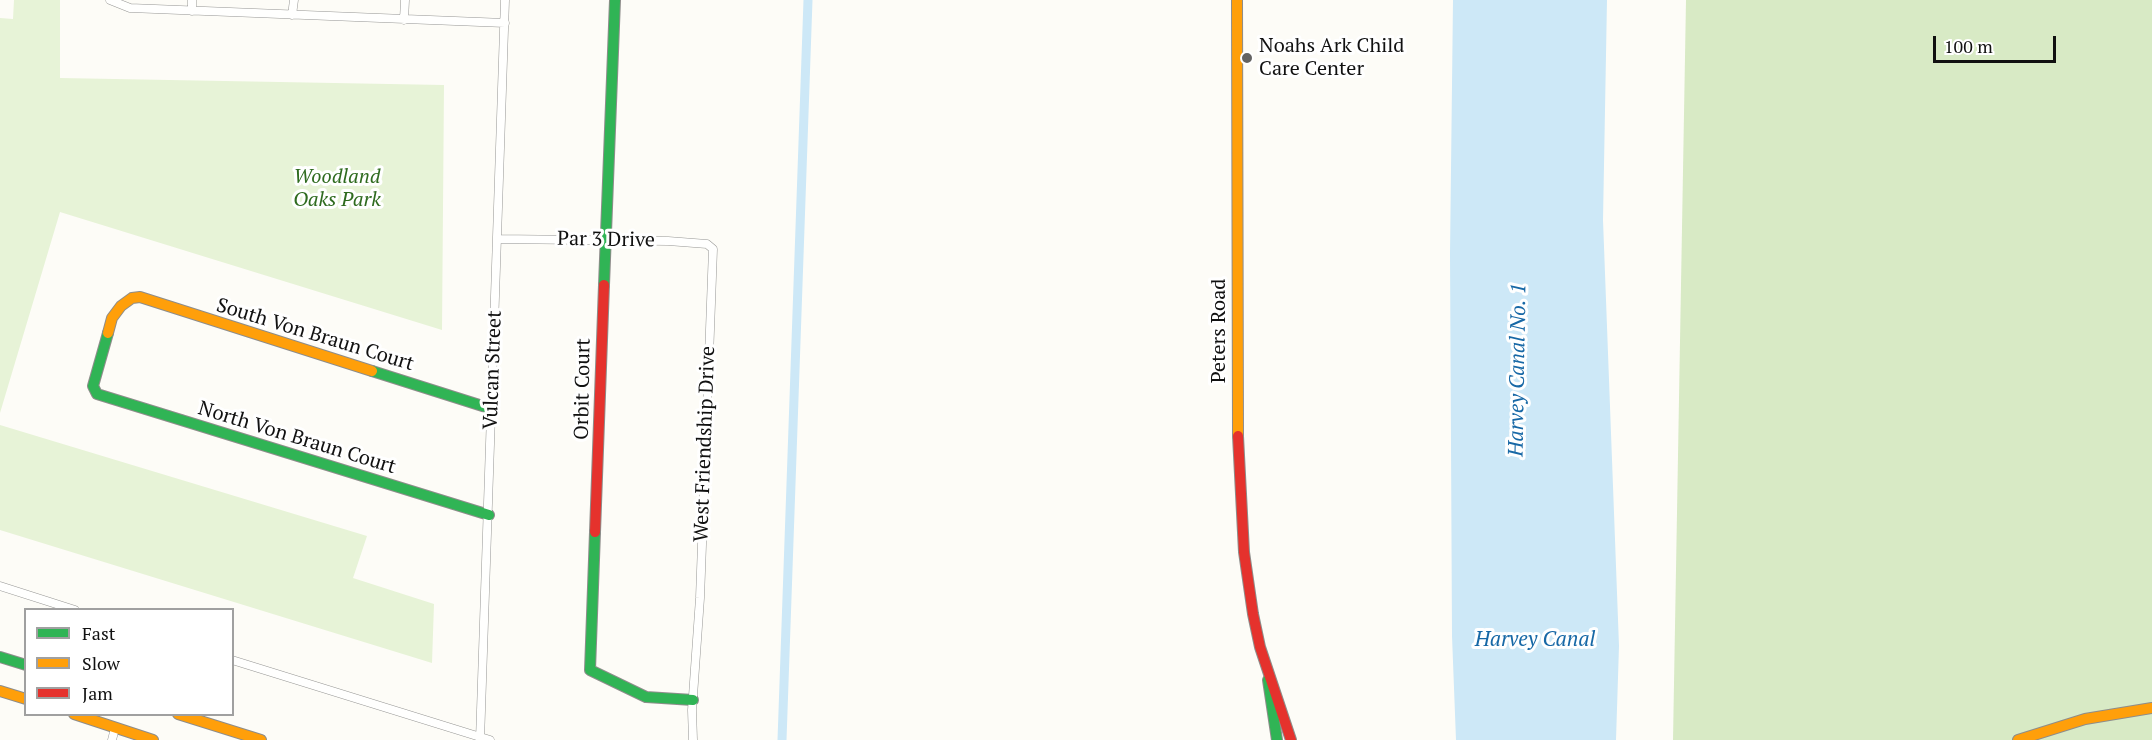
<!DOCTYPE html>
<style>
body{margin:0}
#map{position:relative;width:2152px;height:740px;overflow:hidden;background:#fdfcf7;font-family:"PT Serif",serif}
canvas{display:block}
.legend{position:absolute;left:24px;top:608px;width:210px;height:108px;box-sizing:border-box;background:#fff;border:2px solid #a0a0a0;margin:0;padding:8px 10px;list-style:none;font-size:18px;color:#111}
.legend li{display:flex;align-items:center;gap:12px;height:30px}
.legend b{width:30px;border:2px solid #a0a0a0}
.scale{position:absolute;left:1933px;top:36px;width:123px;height:27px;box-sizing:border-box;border:3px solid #111;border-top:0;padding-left:8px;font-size:18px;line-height:21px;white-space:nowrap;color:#111;-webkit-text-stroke:4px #fff;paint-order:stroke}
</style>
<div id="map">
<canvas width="2152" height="740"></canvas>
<ul class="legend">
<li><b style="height:8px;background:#30b455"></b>Fast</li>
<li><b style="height:8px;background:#ff9f0a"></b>Slow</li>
<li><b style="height:8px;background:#e5322d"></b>Jam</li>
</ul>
<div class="scale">100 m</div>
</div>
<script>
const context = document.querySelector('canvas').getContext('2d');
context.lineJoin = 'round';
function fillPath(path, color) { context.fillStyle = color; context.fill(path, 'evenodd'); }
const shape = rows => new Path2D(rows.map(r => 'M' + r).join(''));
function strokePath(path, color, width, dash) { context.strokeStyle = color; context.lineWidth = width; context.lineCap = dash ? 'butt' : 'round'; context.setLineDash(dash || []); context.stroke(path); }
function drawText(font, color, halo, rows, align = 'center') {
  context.font = font + ' "PT Serif",serif'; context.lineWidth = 6; context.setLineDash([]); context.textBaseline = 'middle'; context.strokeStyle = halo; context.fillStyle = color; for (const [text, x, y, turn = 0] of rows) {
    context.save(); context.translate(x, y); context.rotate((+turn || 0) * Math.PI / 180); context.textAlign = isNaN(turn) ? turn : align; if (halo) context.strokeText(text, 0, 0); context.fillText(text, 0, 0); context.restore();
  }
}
const green = shape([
 [14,0,60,0,60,78,444,85,442,330,60,212,0,413,0,18,13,19],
 [0,425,367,536,353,578,434,604,432,663,0,530]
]);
const forest = shape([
 [1686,0,2152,0,2152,740,1673,740]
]);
const water = shape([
 [1453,0,1607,0,1603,220,1619,646,1616,740,1456,740,1452,636,1450,254]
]);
const canal = shape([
 [782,740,808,0]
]);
const street = shape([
 [110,0,130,8,505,23],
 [192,11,192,0],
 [292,15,294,0],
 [404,20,405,0],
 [497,239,668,241,707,244,713,249,700,598,692,710,693,740],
 [0,586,75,610],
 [232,660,490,740],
 [112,740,115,728],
 [480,740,505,0]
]);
const fast = shape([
 [604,285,615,0],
 [108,333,93,386,97,394,489,515],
 [372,371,492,409],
 [595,532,590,670,646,697,693,700],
 [0,657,26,665],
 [1268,680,1277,740]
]);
const slow = shape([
 [1237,0,1238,436],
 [108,333,112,318,121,306,132,298,140,297,372,371],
 [0,691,26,699],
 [74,714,153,740],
 [178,714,261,740],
 [2018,740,2085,719,2152,708]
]);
const jam = shape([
 [1238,436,1244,552,1253,614,1260,647,1291,740],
 [595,532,604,285]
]);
const markers = [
 [1247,58,6,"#646362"]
];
const poiNames = [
 ["Noahs Ark Child",1259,46],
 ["Care Center",1259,69]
];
const parkNames = [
 ["Woodland",337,177],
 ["Oaks Park",337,200]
];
const streetNames = [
 ["Par 3 Drive",606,240,1],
 ["Peters Road",1219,331,-90],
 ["South Von Braun Court",315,335,17],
 ["Vulcan Street",493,370,-88],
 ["Orbit Court",583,389,-89],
 ["North Von Braun Court",297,438,17],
 ["West Friendship Drive",705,444,-88]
];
const waterNames = [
 ["Harvey Canal No. 1",1518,370,-89],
 ["Harvey Canal",1535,640]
];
fillPath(green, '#e7f3d7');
fillPath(forest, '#d8eac5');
fillPath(water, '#cde8f7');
strokePath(canal, '#cde8f7', 9);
strokePath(street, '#979795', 9);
strokePath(fast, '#8e8d8b', 12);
strokePath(slow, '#8e8d8b', 12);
strokePath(jam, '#8e8d8b', 12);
strokePath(street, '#fffffe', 8);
strokePath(fast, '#30b455', 10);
strokePath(slow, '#ff9f0a', 10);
strokePath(jam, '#e5322d', 10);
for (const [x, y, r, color] of markers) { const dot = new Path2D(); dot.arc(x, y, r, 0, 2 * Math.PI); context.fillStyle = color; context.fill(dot); strokePath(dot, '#fff', 2); }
drawText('20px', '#111', '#fff', poiNames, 'left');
drawText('italic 20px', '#2f6b1f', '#fff', parkNames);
drawText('20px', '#111', '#fff', streetNames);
drawText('italic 21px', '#1768a6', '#fff', waterNames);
</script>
